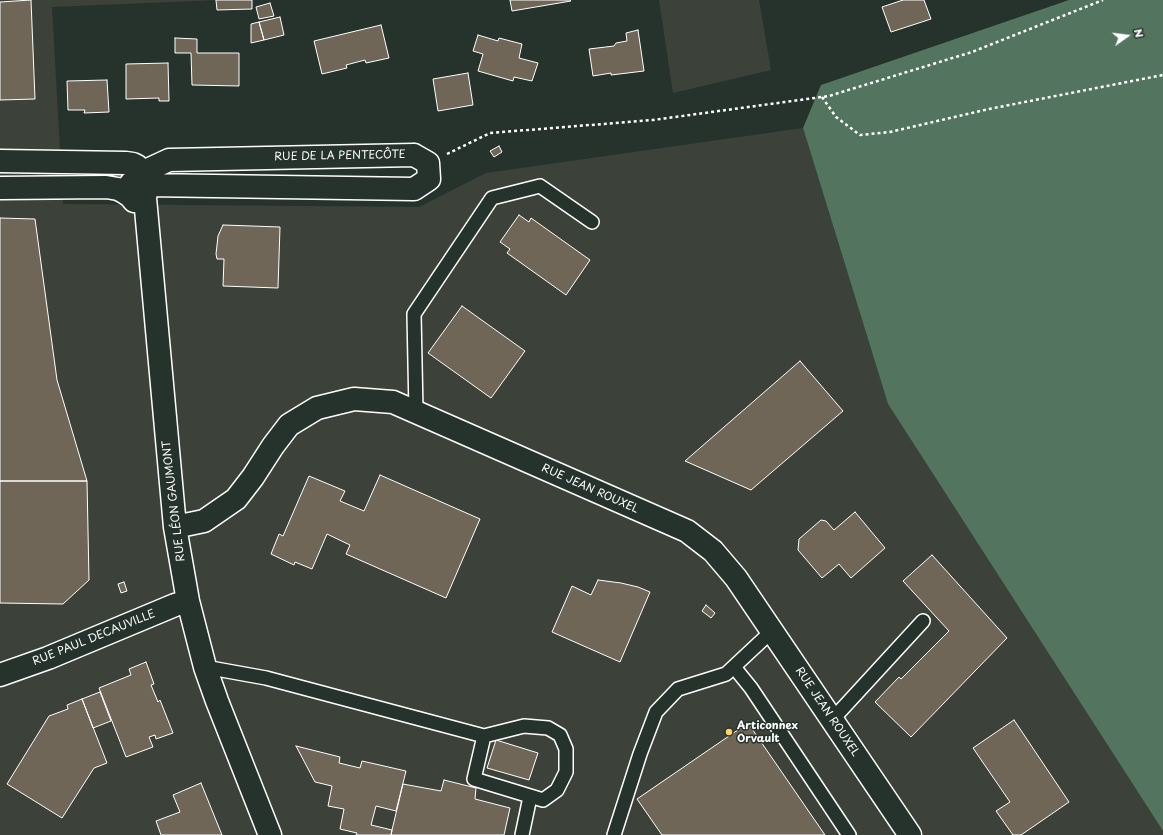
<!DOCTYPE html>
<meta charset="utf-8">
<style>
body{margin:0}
#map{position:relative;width:1163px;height:835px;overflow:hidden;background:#26332d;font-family:"Playpen Sans",sans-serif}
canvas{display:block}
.north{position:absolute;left:1107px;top:16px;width:40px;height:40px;-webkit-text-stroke:3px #26332d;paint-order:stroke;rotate:76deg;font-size:11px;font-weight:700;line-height:16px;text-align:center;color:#fff}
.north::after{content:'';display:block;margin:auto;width:14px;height:18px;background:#fff;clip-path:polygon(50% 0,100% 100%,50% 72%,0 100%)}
</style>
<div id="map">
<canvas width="1163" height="835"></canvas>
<div class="north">N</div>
</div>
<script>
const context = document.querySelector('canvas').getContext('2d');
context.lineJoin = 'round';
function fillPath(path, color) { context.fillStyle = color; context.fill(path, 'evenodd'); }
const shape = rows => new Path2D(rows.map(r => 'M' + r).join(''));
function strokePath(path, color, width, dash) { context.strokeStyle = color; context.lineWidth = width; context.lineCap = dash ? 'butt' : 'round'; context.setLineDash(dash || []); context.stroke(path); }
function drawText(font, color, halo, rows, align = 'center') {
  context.font = font + ' "Playpen Sans",sans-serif'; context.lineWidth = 3; context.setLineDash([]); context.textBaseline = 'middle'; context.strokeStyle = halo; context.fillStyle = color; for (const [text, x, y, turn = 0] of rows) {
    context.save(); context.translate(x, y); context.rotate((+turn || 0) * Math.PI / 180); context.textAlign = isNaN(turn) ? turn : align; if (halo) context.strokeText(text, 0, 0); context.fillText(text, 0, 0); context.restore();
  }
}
const built = shape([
 [0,0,217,0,52,7,63,204,419,207,486,173,803,128,888,404,1163,831,1163,835,0,835],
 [659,0,759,0,771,70,673,93]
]);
const green = shape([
 [1069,0,1163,0,1163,831,888,404,803,128,821,85]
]);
const building = shape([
 [31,0,35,99,0,100,0,2,31,0],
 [216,0,252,0,252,9,217,10,216,0],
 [510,0,570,0,571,1,512,11,510,0],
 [903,0,924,0,931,19,891,32,882,7,903,0],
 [270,3,274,16,259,19,256,7,270,3],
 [280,17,284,35,264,40,259,22,280,17],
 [259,22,264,40,251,43,251,24,259,22],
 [381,25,389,58,366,63,365,60,346,65,347,68,322,74,314,41,381,25],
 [638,30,644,71,611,75,611,73,593,76,589,49,614,46,616,43,627,41,626,33,638,30],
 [478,35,498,41,499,38,522,44,519,58,538,63,532,81,514,77,513,81,478,71,483,54,473,51,478,35],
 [175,38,197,39,197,53,239,53,239,86,192,85,191,53,175,53,175,38],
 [168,63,169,101,159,101,159,98,126,99,126,64,168,63],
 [468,73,473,105,438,111,433,79,468,73],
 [107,80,109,112,84,113,85,110,68,110,67,81,107,80],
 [499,146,502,152,494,157,490,151,499,146],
 [519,215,529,222,531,218,590,260,566,295,507,253,510,249,500,242,519,215],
 [0,218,35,219,57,380,87,481,0,481,0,218],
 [223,225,280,227,278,288,223,286,224,259,217,259,216,254,218,236,223,225],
 [462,306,525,351,491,398,428,353,462,306],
 [800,361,843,411,751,490,685,461,800,361],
 [380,475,480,519,446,598,346,554,350,545,327,534,312,569,295,562,294,565,271,554,279,534,283,536,309,476,345,491,340,501,364,511,380,475],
 [0,481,87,481,89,580,63,604,0,603,0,481],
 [855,512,885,548,851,578,839,564,822,578,798,550,799,539,821,520,826,521,834,530,855,512],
 [932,555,1007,638,911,737,875,702,899,677,901,679,949,631,903,581,932,555],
 [598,580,621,583,638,587,650,592,620,662,552,632,572,586,591,595,598,580],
 [124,582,127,591,121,593,118,584,124,582],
 [706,605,715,613,711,618,702,611,706,605],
 [146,662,154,684,151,685,158,702,160,700,173,733,156,739,155,735,149,737,153,747,126,757,99,688,131,675,129,669,146,662],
 [100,692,111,721,93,728,82,699,100,692],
 [82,699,107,763,94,768,62,818,7,784,49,716,68,709,67,705,82,699],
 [1014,720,1069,802,1021,835,1013,835,996,811,1010,802,973,748,1014,720],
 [748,723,825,835,662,835,637,799,748,723],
 [496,740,538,753,529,780,487,768,496,740],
 [296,746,340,757,339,763,360,768,362,761,406,771,396,811,376,806,371,825,392,830,391,835,356,835,357,833,340,829,344,809,328,806,332,786,315,782,296,746],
 [444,780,476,788,475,799,510,808,504,835,391,835,392,830,403,784,441,791,444,780],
 [201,783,222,835,161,835,156,821,180,812,173,795,201,783]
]);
const path = shape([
 [822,97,836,117,860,135,890,132,989,109,1163,75],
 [447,154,490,133,653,120,829,96,972,52,1103,0]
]);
const lane = shape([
 [416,412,414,314,492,198,540,186,592,222],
 [205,667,266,678,484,736,474,779,543,800,557,790,566,772,566,749,560,735,548,728,524,726,484,736],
 [734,667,751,688,849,835],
 [832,720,923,621],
 [522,835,530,797],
 [614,835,640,754,656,712,678,689,726,674,772,631]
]);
const street = shape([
 [414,155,428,163,429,179,414,189,147,185,124,192,133,181,143,172,169,160,414,155],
 [0,161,126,163,133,164,137,166,145,176,147,185,145,198,175,527,188,601,205,667,217,701,270,835],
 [0,188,106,187,118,189,124,192,130,196,134,201],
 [175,527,204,521,236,499,253,477,273,446,289,425,317,408,354,399,393,402,687,531,713,551,736,578,910,835],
 [0,675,48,658,175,605,188,601]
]);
const markers = [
 [729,732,4,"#ffd166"]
];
const streetNames = [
 ["RUE DE LA PENTECÔTE",340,156,-1],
 ["RUE JEAN ROUXEL",590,489,24],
 ["RUE LÉON GAUMONT",174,501,-97],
 ["RUE PAUL DECAUVILLE",94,638,-22],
 ["RUE JEAN ROUXEL",827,712,56]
];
const poiNames = [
 ["Articonnex",737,726],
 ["Orvault",737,739]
];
fillPath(built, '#3c423a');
fillPath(green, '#53745e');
fillPath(building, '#706658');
strokePath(building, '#fff', 1);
strokePath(lane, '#fff', 16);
strokePath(street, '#fff', 25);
strokePath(path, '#fff', 2.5, [3, 3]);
strokePath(lane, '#26332d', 13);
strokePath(street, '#26332d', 22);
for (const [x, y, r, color] of markers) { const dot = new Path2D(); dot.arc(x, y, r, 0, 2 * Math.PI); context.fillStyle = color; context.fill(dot); strokePath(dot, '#26332d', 1.5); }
drawText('11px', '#fff', '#26332d', streetNames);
drawText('bold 11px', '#fff', '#26332d', poiNames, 'left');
</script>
